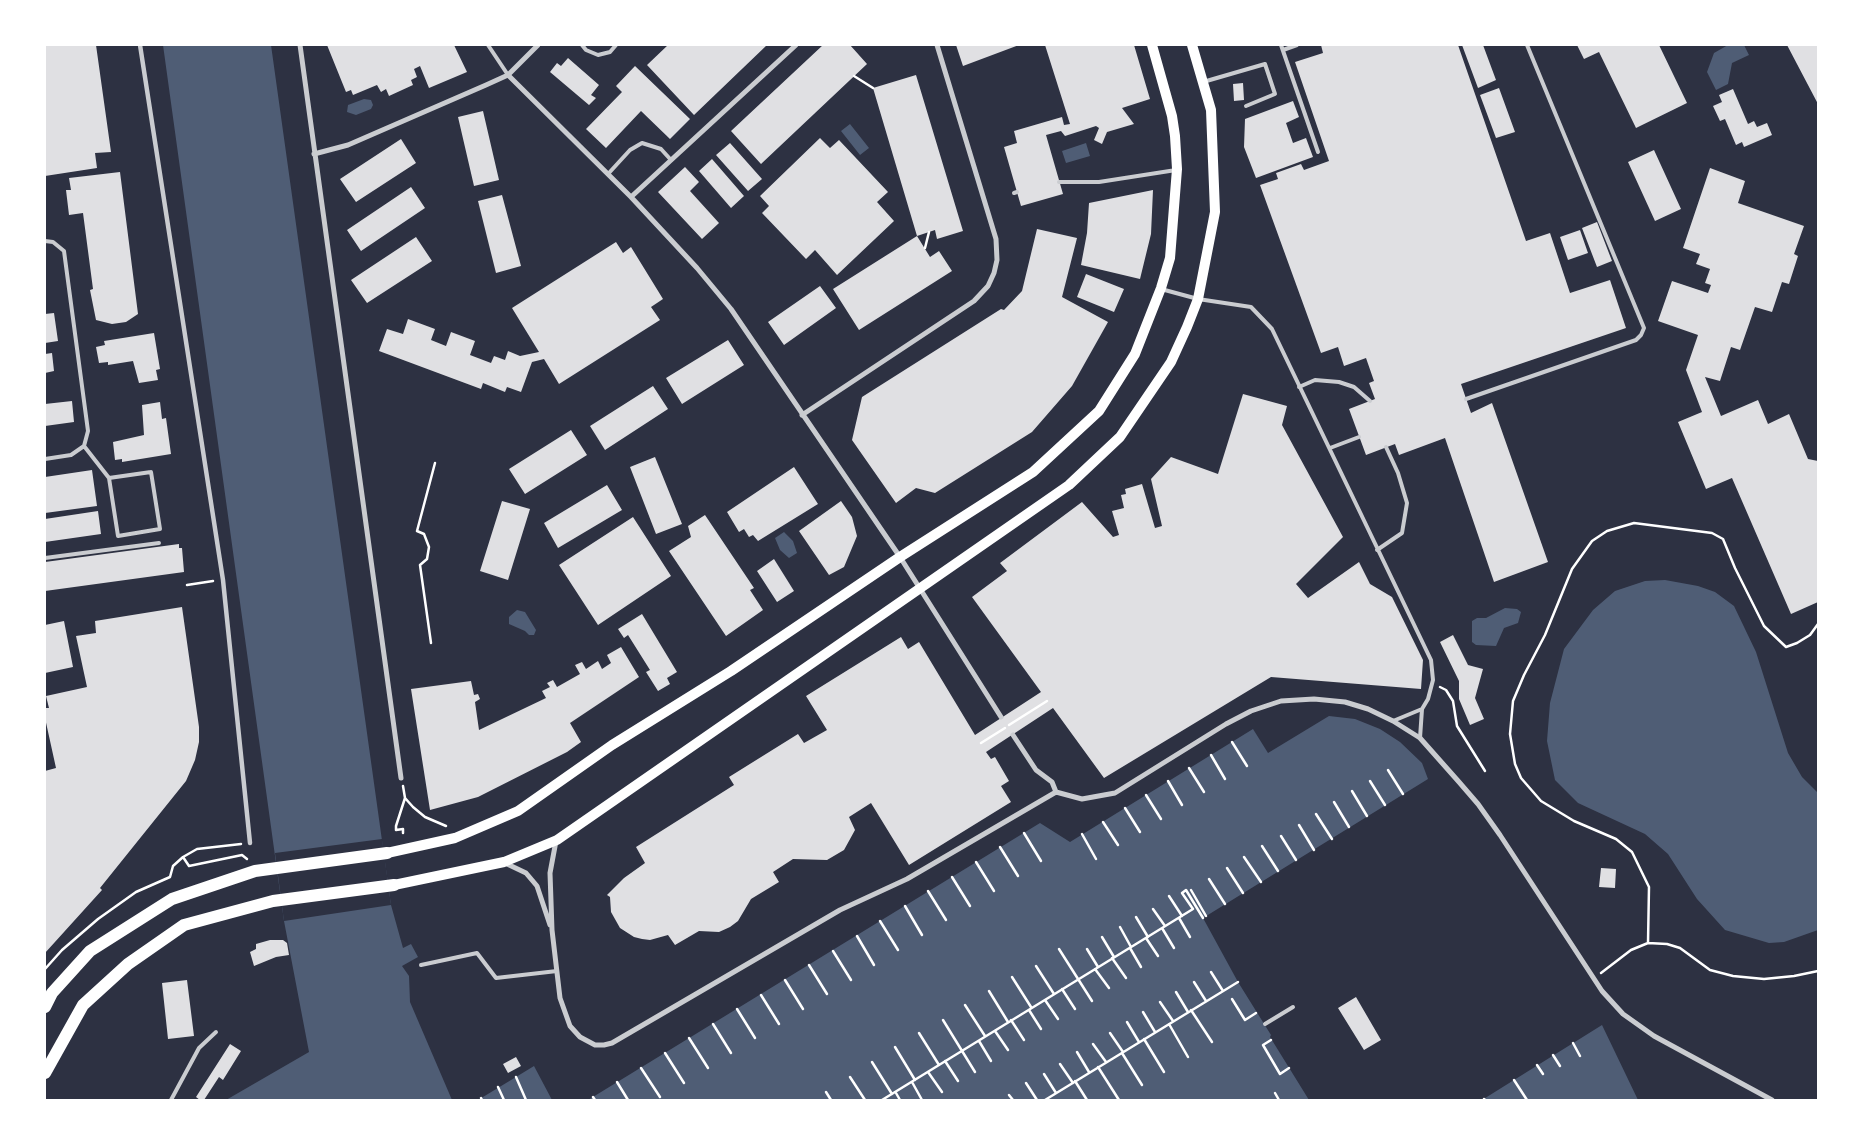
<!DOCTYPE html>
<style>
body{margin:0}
#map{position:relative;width:1863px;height:1145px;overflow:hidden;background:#2d3142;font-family:Figtree,sans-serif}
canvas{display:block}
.frame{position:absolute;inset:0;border:46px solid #fff;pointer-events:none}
</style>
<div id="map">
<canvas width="1863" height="1145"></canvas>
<div class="frame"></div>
</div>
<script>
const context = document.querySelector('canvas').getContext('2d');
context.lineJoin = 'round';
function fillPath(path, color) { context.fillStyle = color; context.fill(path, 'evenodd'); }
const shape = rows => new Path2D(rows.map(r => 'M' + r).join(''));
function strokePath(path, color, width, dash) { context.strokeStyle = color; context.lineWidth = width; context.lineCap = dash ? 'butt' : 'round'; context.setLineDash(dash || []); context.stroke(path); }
const water = shape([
 [163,45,271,45,391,905,403,948,411,944,418,957,402,966,409,976,410,1002,452,1100,226,1100,309,1052,284,921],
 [1728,45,1744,45,1749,55,1732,63,1728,84,1716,90,1707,72,1714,53],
 [364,99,371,100,373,105,371,109,356,115,347,112,348,105],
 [850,124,869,148,860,155,841,131],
 [1086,143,1090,156,1066,163,1062,151],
 [784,532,793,541,797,553,789,558,780,550,775,538],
 [1665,580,1698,586,1715,592,1734,606,1756,652,1788,753,1802,777,1818,793,1818,930,1784,942,1769,943,1725,930,1697,899,1668,854,1645,834,1578,803,1555,780,1547,741,1550,703,1564,649,1593,610,1615,591,1645,581],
 [1505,608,1517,609,1521,612,1518,623,1504,628,1496,646,1476,645,1472,642,1472,621,1477,618,1486,618],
 [517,610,525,612,536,630,534,635,529,635,525,631,509,624,509,617],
 [1329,716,1355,719,1380,729,1400,742,1422,763,1428,779,1203,918,1238,982,1271,1035,1270,1037,1309,1100,588,1100,1040,823,1070,842,1253,729,1268,753],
 [1602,1025,1638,1100,1482,1100],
 [534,1066,552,1100,478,1100,516,1077]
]);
const pier = shape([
 [382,839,391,905,284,921,275,853]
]);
const building = shape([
 [45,45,96,45,111,152,95,153,97,168,45,176],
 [327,45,454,45,467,72,429,88,420,66,414,69,417,77,411,80,413,85,389,96,386,89,381,92,377,85,353,95,351,90,346,92],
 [668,45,767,45,694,115,647,65],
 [823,45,850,45,867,64,761,164,731,131],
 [956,45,1019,45,963,66],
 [1045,45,1134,45,1150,99,1122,108,1134,124,1107,132,1102,144,1094,140,1099,128,1096,126,1065,136,1061,131,1046,135,1063,194,1021,206,1004,147,1017,143,1014,131,1062,117,1064,125,1070,124],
 [1321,45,1458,45,1526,241,1550,233,1570,293,1610,280,1626,328,1461,384,1471,413,1492,403,1548,562,1494,582,1445,438,1399,455,1395,444,1366,455,1349,409,1375,399,1369,383,1374,381,1366,358,1344,366,1338,347,1321,353,1260,185,1278,179,1276,173,1301,164,1304,170,1329,161,1295,62,1323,53],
 [1462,45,1483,45,1496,80,1478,88],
 [1577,45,1659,45,1687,103,1636,128,1599,52,1584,59],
 [1787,45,1818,45,1818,104],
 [568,58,599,85,591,95,596,98,589,105,550,72,557,63,561,66],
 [635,66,690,119,670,139,641,111,606,148,586,129,622,92,616,86],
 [916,75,963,231,937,239,935,230,917,236,873,88],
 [1243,83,1244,100,1234,101,1233,84],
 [1499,88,1515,132,1496,138,1480,95],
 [1733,89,1748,124,1754,121,1757,127,1767,123,1772,135,1744,147,1742,142,1736,145,1725,119,1720,121,1713,106,1722,102,1719,95],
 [1293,101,1299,117,1286,123,1293,143,1306,138,1313,157,1256,178,1244,147,1245,119],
 [483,111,499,180,474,186,458,117],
 [820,138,830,148,839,140,888,192,877,202,894,221,837,275,815,250,806,259,762,213,769,206,760,196],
 [401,139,416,163,356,202,340,179],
 [730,143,762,179,748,191,716,155],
 [1654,150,1681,209,1655,221,1628,162],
 [712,159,744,196,731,208,699,171],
 [685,167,699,182,690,191,719,223,702,239,658,192],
 [1710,168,1745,181,1738,203,1804,226,1794,254,1798,256,1789,284,1782,282,1772,312,1755,307,1740,350,1731,347,1720,381,1705,377,1721,416,1758,400,1768,424,1789,414,1808,459,1818,461,1818,602,1791,614,1732,478,1706,489,1678,422,1702,412,1686,370,1698,335,1658,321,1672,281,1708,293,1711,285,1705,283,1710,269,1696,264,1700,254,1683,248],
 [120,172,138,314,126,322,112,324,96,320,90,290,93,289,83,213,69,215,66,190,71,190,69,178],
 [411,187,425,208,361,251,347,230],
 [1153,190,1151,234,1140,279,1081,265,1087,233,1089,203],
 [502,195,521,266,496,273,478,201],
 [1597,222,1612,261,1597,267,1582,228],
 [1037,229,1077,238,1062,297,1108,322,1072,386,1032,432,935,493,916,488,896,503,852,440,862,397,1001,309,1004,310,1022,291],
 [1580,230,1588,253,1568,260,1560,237],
 [917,236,930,257,939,251,952,271,859,330,833,289],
 [416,237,432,261,367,303,351,280],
 [616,242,623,253,631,247,663,299,651,307,660,320,559,384,544,359,532,362,521,392,507,387,505,392,483,383,481,389,379,351,387,329,403,334,408,319,435,329,431,340,446,346,451,332,475,341,470,355,491,363,494,356,505,360,508,351,520,356,539,352,512,308],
 [1086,274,1124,289,1114,312,1077,297],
 [820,286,836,308,784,345,768,322],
 [54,313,58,341,45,343,45,314],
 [154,333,160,369,156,370,158,380,139,383,133,361,108,365,108,362,99,363,96,347,105,345,104,341],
 [728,340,744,365,682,404,666,378],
 [52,353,54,371,45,373,45,354],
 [653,386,668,409,605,450,590,426],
 [1243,394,1287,406,1282,425,1343,537,1296,584,1308,598,1359,562,1370,584,1392,597,1423,660,1421,689,1271,677,1104,778,1053,708,986,752,991,759,995,757,1009,781,1001,786,1011,802,909,865,871,803,849,817,855,830,844,850,827,860,793,859,773,872,779,882,751,899,738,921,730,927,719,932,699,931,675,945,668,935,650,940,642,939,634,937,620,928,611,912,610,897,607,895,624,878,645,863,636,847,734,785,729,777,798,734,804,743,827,730,806,696,901,637,908,649,919,642,975,735,1041,692,972,597,1007,571,1000,563,1082,502,1113,537,1119,535,1112,511,1124,508,1121,495,1126,494,1125,489,1142,484,1155,528,1162,526,1151,479,1171,457,1218,474],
 [72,401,74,422,45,426,45,404],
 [160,402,162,419,166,418,171,454,122,462,122,459,115,460,113,442,144,435,142,405],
 [571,430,587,455,525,494,509,469],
 [655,457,682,524,656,534,630,467],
 [794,467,818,504,758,541,753,535,749,537,744,529,739,532,727,512],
 [92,470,97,506,45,513,45,477],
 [607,485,622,510,558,548,544,523],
 [502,501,530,509,508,580,480,571],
 [841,501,852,517,857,536,844,567,829,575,799,531],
 [98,511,101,534,45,542,45,519],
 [705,515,754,588,750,590,763,610,726,636,669,551,691,537,688,526],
 [633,517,671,576,598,625,559,565],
 [179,544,179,548,182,548,184,572,45,591,45,562],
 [774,559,794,591,777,602,757,571],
 [182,607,199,727,199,742,195,760,186,781,100,888,102,890,45,953,45,771,56,768,45,718,45,708,49,708,46,696,87,687,76,636,96,633,95,621],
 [642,614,677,672,667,678,670,684,658,691,646,672,650,670,628,635,624,638,618,629],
 [64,621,73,667,45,673,45,625],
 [1453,635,1468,665,1483,669,1475,698,1484,719,1470,725,1459,699,1459,681,1440,642],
 [621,647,639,677,570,723,581,742,567,752,478,797,430,810,411,689,471,681,474,695,478,694,480,699,475,702,479,730,546,698,542,691,550,687,547,683,553,680,557,687,580,674,575,665,582,662,586,669,598,661,602,669,611,663,607,655],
 [1601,868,1616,869,1615,888,1599,887],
 [270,940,283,940,287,943,289,955,276,957,254,966,250,952,256,949,256,944],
 [187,980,194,1036,168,1039,162,983],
 [1356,997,1381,1040,1364,1050,1338,1008],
 [230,1044,241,1051,223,1080,219,1077,204,1100,200,1100,196,1097],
 [516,1057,521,1066,508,1073,503,1064]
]);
const path = shape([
 [854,76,873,88],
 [925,248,929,232],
 [187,585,213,581],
 [1818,624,1810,635,1797,643,1786,647,1764,626,1735,568,1723,539,1712,533,1634,523,1607,531,1592,541,1572,569,1545,635,1524,675,1513,701,1510,734,1515,764,1521,778,1541,801,1574,821,1616,839,1632,852,1649,887,1648,943,1667,944,1680,948,1710,970,1733,976,1764,979,1794,976,1818,971],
 [431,643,420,565,427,559,429,547,424,534,417,531,435,463],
 [1440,687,1446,690,1453,701,1457,726,1485,771],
 [1009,725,1047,701],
 [1232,742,1247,766],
 [981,743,1005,728],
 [1211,755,1225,779],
 [1189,768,1204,792],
 [1388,770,1403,794],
 [1168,781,1182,805],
 [1370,781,1385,805],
 [403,786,405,798,413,807,425,817,446,826],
 [1352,791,1367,816],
 [1146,795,1161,819],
 [1334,802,1349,827],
 [1125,808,1140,832],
 [1316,814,1332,839],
 [1103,822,1118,845],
 [1299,825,1314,850],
 [403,833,403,829,396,830,396,826,405,798],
 [1024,833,1041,861],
 [1082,834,1096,859],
 [1281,836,1296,860],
 [1262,846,1278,871],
 [1000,847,1018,876],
 [183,857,189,866,242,855,247,859],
 [1244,857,1261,882],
 [976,862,994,891],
 [1227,868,1243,893],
 [952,877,970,906],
 [1209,879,1225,904],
 [1191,890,1206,916],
 [928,891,946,920],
 [1169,896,1182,916],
 [905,906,922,935],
 [1153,909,1165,926],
 [1136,917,1148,937],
 [1179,918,1190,937],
 [880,921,898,950],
 [1120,927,1131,947],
 [1162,928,1174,948],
 [857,936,874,965],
 [1102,937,1114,957],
 [1146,938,1158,956],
 [1130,948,1141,967],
 [1059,949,1092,1001],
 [1087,949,1098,967],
 [833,951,851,980],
 [1112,958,1126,978],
 [809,965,827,994],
 [1036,966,1054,994],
 [45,969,62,950,98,919,136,892,170,877,173,866,183,857,197,849,241,844],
 [1095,969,1109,988],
 [1211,972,1223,991],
 [1601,973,1631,950,1648,943],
 [1012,977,1031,1007],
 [785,980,803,1009],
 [1194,982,1206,1001],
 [1062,989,1075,1009],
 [989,991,1008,1022],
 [1176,992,1188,1012],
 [761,995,779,1024],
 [1232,999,1245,1020,1256,1013],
 [1045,1000,1058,1019],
 [1160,1002,1173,1021],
 [965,1005,985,1036],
 [737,1009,755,1038],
 [1029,1010,1041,1029],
 [1191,1010,1212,1042],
 [1143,1012,1155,1032],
 [943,1020,975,1072],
 [1011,1020,1024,1040],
 [1127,1022,1139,1042],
 [713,1024,731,1053],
 [1169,1024,1188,1057],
 [995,1031,1008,1050],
 [919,1033,939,1065],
 [1110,1033,1123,1052],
 [689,1038,708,1068],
 [1144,1039,1164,1072],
 [1271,1040,1263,1045,1280,1074,1289,1068],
 [979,1041,991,1061],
 [1573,1043,1580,1056],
 [1093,1044,1106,1062],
 [895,1047,915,1080],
 [1077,1052,1089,1072],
 [665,1053,684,1083],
 [1122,1053,1142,1085],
 [1553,1055,1560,1066],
 [945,1061,958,1081],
 [872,1062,892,1094],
 [1060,1064,1073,1083],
 [1537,1065,1543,1074],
 [1098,1067,1119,1100],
 [641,1068,660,1097],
 [928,1072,942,1092],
 [1044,1074,1056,1093],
 [516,1077,526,1100],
 [850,1077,865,1100],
 [1514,1080,1527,1100],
 [1075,1081,1087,1100],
 [617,1082,628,1100],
 [912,1082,922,1100],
 [1026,1083,1037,1100],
 [498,1087,504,1100],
 [826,1092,831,1100],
 [896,1093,900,1100],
 [1275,1093,1279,1100],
 [1009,1095,1013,1100],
 [593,1097,595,1100],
 [481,1098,482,1100],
 [1484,1099,1485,1100],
 [882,1100,1193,909,1182,893,1186,890,1203,918],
 [1045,1100,1238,982]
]);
const service = shape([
 [488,45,508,75],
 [582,45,586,50,598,55,610,52,616,45],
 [1281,45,1318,152],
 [1283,50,1297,45],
 [1203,82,1265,64,1275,94,1246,106],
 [608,174,630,150,642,143,661,149,671,160],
 [1059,182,1099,182,1176,170],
 [1014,193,1017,192],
 [45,241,53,242,64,251,88,431,84,446,71,455,45,459],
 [1161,289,1198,299,1251,307,1272,329,1431,660,1433,680,1428,699,1422,709,1420,738],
 [1299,387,1315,380,1339,382,1354,387,1370,401],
 [1466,399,1636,340,1641,335,1644,328,1527,45],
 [84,446,109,478],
 [1330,448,1359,437],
 [151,472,160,529,118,536,109,478,151,472],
 [1377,550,1402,533,1407,503,1398,473,1386,447],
 [45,558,159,543],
 [1393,721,1422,709],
 [421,965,477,953,496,978,557,971],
 [1265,1024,1293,1007],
 [171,1100,199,1048,216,1032]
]);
const pedestrian = shape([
 [140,45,223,580,250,843]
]);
const minor = shape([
 [300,45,401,778],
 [508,75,631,197,697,268,731,309,900,557,1001,717],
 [314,154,348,145,486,85,508,75,538,45],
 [631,197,796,45],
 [802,415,974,301,988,286,994,273,997,260,996,239,937,45],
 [1013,735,1036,770,1052,782,1056,792],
 [556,841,550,873,552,930,560,998,570,1026,580,1037,595,1045,604,1045,612,1043,840,910,907,879,1056,792,1082,799,1115,793,1226,724,1251,711,1281,701,1314,699,1345,702,1368,709,1393,721,1420,738,1459,782,1478,804,1500,835,1602,991,1623,1014,1654,1036,1772,1100],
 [505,863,526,873,537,886,550,925]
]);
const secondary = shape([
 [387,853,455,838,518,811,612,745,731,671,900,557,1033,472,1099,411,1135,354,1161,288,1170,258,1177,169,1175,136,1172,116,1152,45],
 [394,885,504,862,557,840,1069,485,1120,437,1171,362,1187,327,1198,299,1215,212,1211,110,1192,45]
]);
const primary = shape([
 [45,1007,52,993,90,951,172,899,255,871,387,853],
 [45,1073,83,1005,128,964,184,925,273,901,394,885]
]);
fillPath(water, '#4f5d75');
fillPath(pier, '#2d3142');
fillPath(building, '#e0e0e3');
strokePath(path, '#fff', 2.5);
strokePath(service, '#caccd0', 4);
strokePath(pedestrian, '#caccd0', 4.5);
strokePath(minor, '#caccd0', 5);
strokePath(secondary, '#fff', 10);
strokePath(primary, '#fff', 12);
</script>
